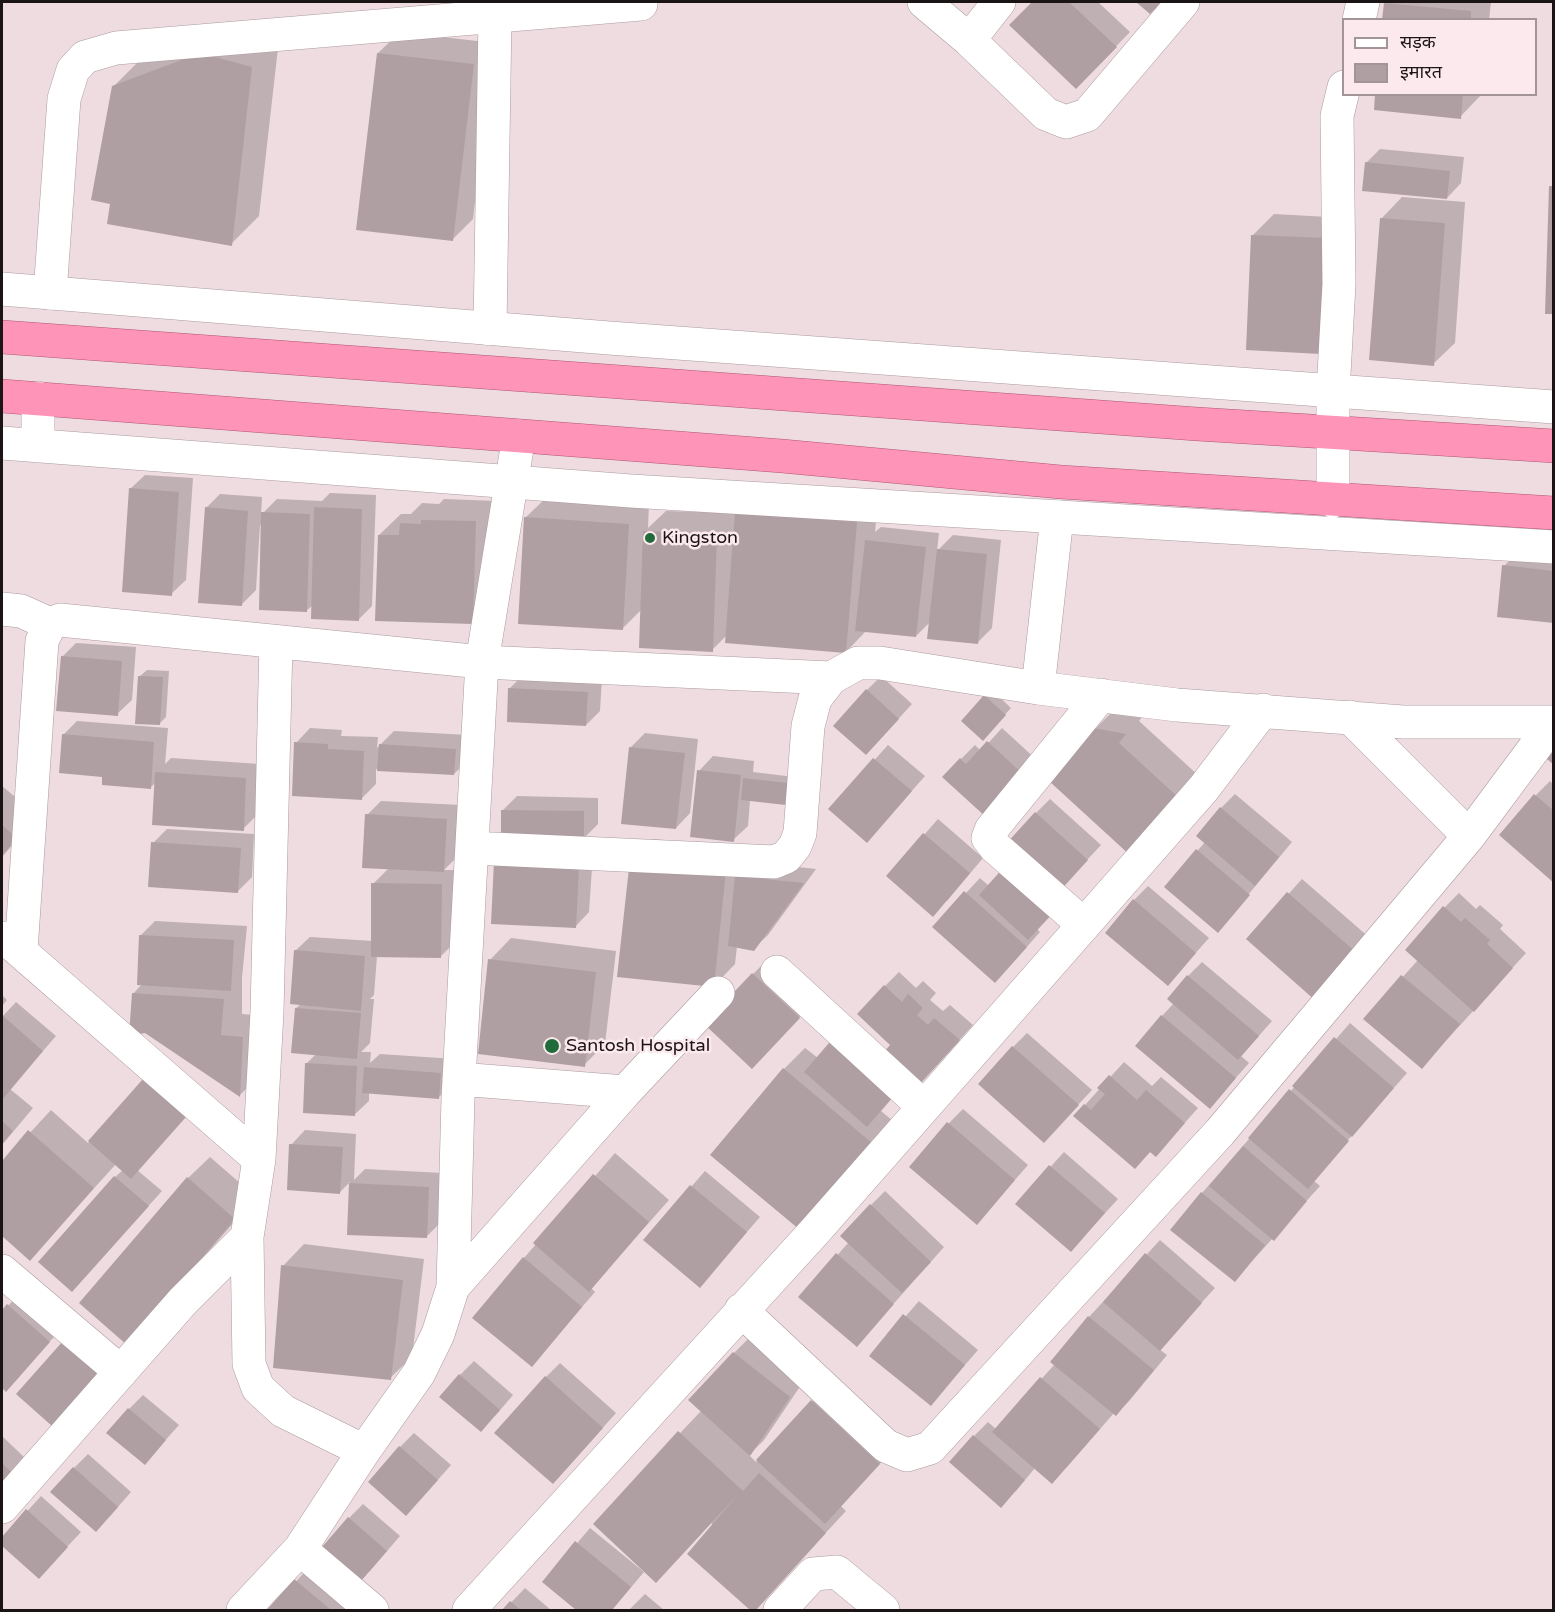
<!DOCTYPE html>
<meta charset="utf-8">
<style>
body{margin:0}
#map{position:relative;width:1555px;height:1612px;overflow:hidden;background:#eedce0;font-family:"Varela Round","Noto Sans Devanagari",sans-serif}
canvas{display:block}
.frame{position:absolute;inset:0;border:3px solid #1a1415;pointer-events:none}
.legend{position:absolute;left:1342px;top:18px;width:195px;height:78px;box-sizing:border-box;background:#fce9ee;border:2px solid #a29497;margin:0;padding:8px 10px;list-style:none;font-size:18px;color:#1a1415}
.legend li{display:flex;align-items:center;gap:12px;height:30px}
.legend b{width:30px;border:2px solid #a29497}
</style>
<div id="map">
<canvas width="1555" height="1612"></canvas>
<div class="frame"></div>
<ul class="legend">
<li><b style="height:8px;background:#fff"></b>सड़क</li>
<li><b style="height:16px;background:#af9ea2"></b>इमारत</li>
</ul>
</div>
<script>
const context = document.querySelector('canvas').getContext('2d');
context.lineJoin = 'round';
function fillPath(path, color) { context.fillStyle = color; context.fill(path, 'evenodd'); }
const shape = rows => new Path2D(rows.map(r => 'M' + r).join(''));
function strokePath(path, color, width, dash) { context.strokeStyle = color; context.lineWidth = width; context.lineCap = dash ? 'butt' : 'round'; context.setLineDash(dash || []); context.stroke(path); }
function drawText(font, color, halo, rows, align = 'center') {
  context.font = font + ' "Varela Round",sans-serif'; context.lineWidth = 5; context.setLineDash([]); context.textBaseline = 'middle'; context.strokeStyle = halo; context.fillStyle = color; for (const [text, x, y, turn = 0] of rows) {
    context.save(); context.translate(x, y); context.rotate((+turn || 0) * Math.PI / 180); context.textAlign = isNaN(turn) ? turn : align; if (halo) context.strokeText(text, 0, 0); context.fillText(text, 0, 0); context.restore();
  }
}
const shadow = shape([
 [1034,2,1098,2,1130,32,1090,73,1011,25],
 [1387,2,1491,2,1489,20,1384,20],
 [400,32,494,43,473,219,452,240,378,53],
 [279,39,259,216,231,244,114,86,142,58],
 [1377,94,1482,94,1460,117],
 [1380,149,1464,157,1461,183,1447,198,1366,163],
 [1402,197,1465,202,1455,343,1433,364,1381,219],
 [1274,214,1347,218,1320,352,1253,235],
 [145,475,193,478,186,580,171,594,130,489],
 [330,493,376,495,372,606,358,620,313,605,306,611,263,525,260,525,256,590,241,605,206,508,220,494,262,497,261,515,277,499,322,501],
 [547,497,649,503,648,528,666,511,736,513,878,501,875,532,881,527,939,533,937,551,953,535,1001,540,992,628,978,642,931,621,916,636,867,630,846,652,727,635,712,650,642,609,622,629,525,518],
 [444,499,497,501,473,623,379,535,401,514,411,514,422,503,439,504],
 [1525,545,1554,548,1554,621,1504,566],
 [76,643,136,647,132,700,117,714,62,657],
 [147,670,169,671,166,717,159,724,140,676],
 [524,674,602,678,600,711,586,725,510,688],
 [881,676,912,704,880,739,867,690],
 [992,690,1011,708,989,732,963,721],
 [1117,707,1145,713,1139,721,1199,776,1153,833,1095,729],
 [77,721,168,728,165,764,171,758,260,764,257,815,243,829,156,782,150,788,104,775,63,735],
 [310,728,342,730,341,736,378,737,377,748,394,731,469,735,468,760,454,774,376,769,376,784,361,799,296,743],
 [1002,728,1038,761,1001,801,961,759,975,745,981,751],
 [645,733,698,739,690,813,676,828,631,747],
 [888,745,925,776,881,826,830,809],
 [713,756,754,761,753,772,803,778,750,800,748,826,733,840,699,771],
 [1550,781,1554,785,1554,881,1536,795],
 [2,786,38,816,2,857],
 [1235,794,1292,842,1218,931,1166,887,1205,842,1221,808],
 [517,796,598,798,598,824,584,838,503,810],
 [1050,799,1101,845,1060,889,1037,929,1040,932,1009,967,934,927,980,878,989,886,1006,867,1036,813],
 [381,801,461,805,458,856,444,870,456,870,455,942,441,956,377,956,374,995,370,999,374,999,370,1043,361,1052,371,1052,370,1063,380,1054,455,1059,453,1083,438,1098,369,1092,369,1101,354,1115,306,1064,316,1054,296,1008,301,1004,295,951,310,937,373,941,373,884,389,868,367,815],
 [938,819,983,858,947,901,888,876],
 [167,829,254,834,252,877,238,891,153,843],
 [653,839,747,849,751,862,816,869,768,935,753,949,737,946,735,964,714,986,631,860],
 [510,848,593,853,589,912,575,927],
 [1302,879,1371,939,1331,986,1248,939],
 [1148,886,1209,938,1168,984,1134,900],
 [1459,893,1476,909,1480,905,1503,925,1500,929,1526,953,1422,1067,1365,1019,1418,960,1444,908],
 [155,921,247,926,242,978,242,1014,264,1016,261,1074,240,1095,133,994,142,984,141,935],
 [511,938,616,951,605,1044,584,1065,490,960],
 [767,960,813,1003,766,1053,753,974],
 [1202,962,1272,1021,1241,1056,1249,1063,1210,1107,1162,1016,1174,1003,1188,976],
 [899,972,916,988,923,981,936,993,930,1000,943,1011,950,1005,973,1025,934,1068,912,1075,881,1111,893,1121,821,1207,784,1069,805,1048,818,1058,885,1053,893,1044,885,986],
 [2,995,7,1000,2,1006],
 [16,1002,56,1036,10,1089,33,1108,2,1145,2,1017],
 [1350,1023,1407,1073,1318,1174,1314,1181,1320,1186,1235,1280,1202,1193],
 [1027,1033,1092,1090,1044,1141,1013,1047],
 [1124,1062,1152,1086,1161,1077,1198,1108,1156,1155,1151,1151,1135,1167,1075,1116],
 [144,1080,137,1170,162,1191,72,1290,115,1177,123,1170,116,1164,30,1259,2,1234,2,1163,51,1110,88,1143],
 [963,1109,1028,1165,977,1223,948,1124],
 [305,1130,356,1134,354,1180,365,1169,443,1173,441,1222,427,1236,348,1233,350,1182,340,1192,291,1145],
 [1064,1152,1118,1199,1071,1250,1017,1204],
 [615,1153,669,1200,591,1288,595,1292,532,1365,524,1258],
 [210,1157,256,1197,148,1321,188,1178],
 [705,1171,760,1217,700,1286,645,1240],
 [885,1191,944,1247,857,1345,800,1297,849,1242,871,1205],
 [1160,1240,1215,1288,1159,1349,1167,1355,1130,1400,1116,1414,1114,1413,1066,1468,1035,1468,1015,1492,974,1436,988,1422,996,1429,1055,1364,1052,1362,1089,1317],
 [304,1244,424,1259,412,1357,390,1378,283,1266],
 [22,1291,63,1327,6,1390,2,1386,2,1312],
 [919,1301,978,1350,931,1404,871,1356],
 [748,1339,803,1382,764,1440,749,1455,756,1462,833,1380,900,1442,841,1506,846,1511,754,1610,689,1553,713,1525,711,1523,678,1559,595,1523,702,1410,734,1353],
 [474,1361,513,1395,495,1416,460,1375],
 [560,1363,616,1413,567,1468,546,1377],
 [143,1395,179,1425,145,1463,129,1409],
 [414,1433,451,1465,420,1500,400,1447],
 [2,1436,24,1457,2,1481],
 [88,1454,131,1492,110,1516,74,1468],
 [41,1496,81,1532,39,1577,2,1544,2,1539],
 [363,1504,400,1536,369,1572,349,1518],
 [590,1528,644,1572,612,1610,578,1610,544,1582],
 [317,1559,377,1610,269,1610],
 [525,1588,551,1610,504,1610],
 [645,1594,664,1610,629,1610]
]);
const building = shape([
 [1032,2,1069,2,1117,47,1076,89,1009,25],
 [1136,2,1162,2,1150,14],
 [1384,3,1471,11,1471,20,1382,20],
 [200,53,252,67,232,246,107,224,110,204,91,200,112,86],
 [377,53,474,64,453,241,356,230],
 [1375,94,1463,94,1461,119,1374,110],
 [1365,162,1450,171,1447,199,1362,191],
 [1549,186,1554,186,1554,314,1545,314],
 [1380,218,1445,223,1434,366,1369,360],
 [1251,235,1327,238,1321,354,1246,350],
 [129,488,179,492,172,596,122,592],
 [205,507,248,511,242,606,198,603],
 [314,507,362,509,359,621,311,619],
 [261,512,310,514,307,612,259,610],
 [735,512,857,522,846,653,725,643],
 [524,517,629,524,623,630,518,624],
 [421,520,476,521,473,624,375,621,378,535,399,535,400,523,421,524],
 [643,531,717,534,713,652,639,648],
 [865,540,926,547,916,637,855,631],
 [937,549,987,554,978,644,927,639],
 [1502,565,1554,571,1554,623,1497,617],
 [61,656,122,661,118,716,56,711],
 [138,676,163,677,160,725,135,724],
 [508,688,588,692,586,726,507,722],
 [866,689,899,719,866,755,833,726],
 [984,695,1006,715,983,741,961,721],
 [1094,728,1126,734,1119,743,1179,798,1132,857,1049,781],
 [62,734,154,742,151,789,102,785,102,777,59,773],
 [1554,738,1554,765,1540,753],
 [987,741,1025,776,987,818,942,777,960,758,966,764],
 [294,742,328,744,328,749,364,751,362,800,292,796],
 [379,744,456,749,454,775,377,771],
 [629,747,685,753,676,829,621,824],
 [873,758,912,791,867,843,828,809],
 [697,770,741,775,734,842,690,837],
 [155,772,246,778,244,831,152,825],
 [743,778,797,784,795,806,741,800],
 [1534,794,1554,811,1554,883,1499,835],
 [1220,807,1279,857,1255,886,1196,836],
 [501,810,584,811,584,840,501,838],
 [1035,812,1088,860,1058,893,1005,845],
 [365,814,447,819,444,872,362,868],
 [2,825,17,838,2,856],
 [923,833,970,873,933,917,886,876],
 [151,842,241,848,238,893,148,887],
 [1196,849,1250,895,1218,933,1164,887],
 [630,859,726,870,714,987,617,977],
 [494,861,579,867,576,928,491,924],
 [1005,866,1055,911,1028,940,979,895],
 [735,876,804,883,754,951,728,946],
 [371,883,442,884,441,958,371,957],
 [964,891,1027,947,995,983,932,927],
 [1287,892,1358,954,1317,1002,1246,939],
 [1133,899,1196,953,1168,986,1105,933],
 [1443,906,1461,922,1465,918,1490,940,1487,944,1513,968,1474,1012,1405,950],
 [139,935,234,940,231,991,137,985],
 [294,950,365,956,361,1011,290,1004],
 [488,959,596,972,585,1067,478,1054],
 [752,973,800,1018,752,1069,704,1024],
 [1187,975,1259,1036,1238,1060,1167,999],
 [1401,975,1460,1024,1422,1069,1363,1019],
 [884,985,902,1002,908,994,923,1008,917,1015,928,1025,934,1018,960,1040,920,1084,884,1052,890,1045,857,1014],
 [132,993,224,999,221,1035,243,1037,240,1097,145,1033,129,1036],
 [295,1008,361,1013,357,1059,291,1053],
 [2,1015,43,1051,2,1100],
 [1161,1015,1236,1078,1210,1109,1135,1046],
 [835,1036,898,1091,867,1127,804,1072],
 [1334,1037,1394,1088,1352,1137,1292,1086],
 [1012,1046,1079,1105,1044,1143,978,1084],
 [305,1063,357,1066,355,1116,303,1113],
 [364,1067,441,1073,439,1099,362,1093],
 [783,1068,872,1143,800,1230,710,1155],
 [1109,1075,1137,1100,1146,1090,1185,1123,1156,1157,1150,1152,1135,1169,1073,1116,1084,1104,1091,1110,1105,1094,1097,1088],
 [143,1079,186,1117,131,1179,88,1141],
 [1289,1089,1349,1141,1308,1189,1248,1138],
 [2,1121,13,1131,2,1144],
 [947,1122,1015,1180,977,1225,909,1167],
 [28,1130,94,1188,30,1261,2,1236,2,1161],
 [289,1144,343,1147,340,1194,287,1190],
 [1243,1146,1307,1201,1274,1241,1209,1186],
 [1049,1165,1105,1213,1071,1252,1015,1204],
 [593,1174,649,1222,589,1292,533,1243],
 [114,1176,149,1206,72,1292,38,1262],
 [187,1177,235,1219,127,1345,79,1303],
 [349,1183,429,1187,427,1238,347,1235],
 [690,1185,747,1232,700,1288,643,1240],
 [1201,1192,1265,1245,1235,1282,1170,1230],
 [870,1204,931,1262,902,1293,840,1236],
 [836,1253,894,1304,857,1347,798,1297],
 [1145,1253,1202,1303,1160,1351,1103,1302],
 [523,1257,582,1307,532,1367,472,1318],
 [281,1265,403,1280,391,1380,273,1368],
 [7,1304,50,1342,6,1392,2,1388,2,1310],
 [903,1314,965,1365,931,1406,869,1356],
 [1088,1316,1154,1370,1116,1416,1050,1362],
 [63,1341,99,1374,52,1426,16,1394],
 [733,1352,790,1397,750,1456,688,1400],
 [459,1374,500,1410,481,1432,439,1397],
 [545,1376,603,1428,553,1484,494,1433],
 [1040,1377,1100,1429,1052,1484,992,1432],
 [811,1400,880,1464,825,1524,756,1460],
 [128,1408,166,1440,145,1465,106,1433],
 [678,1431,743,1491,759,1473,826,1533,756,1610,750,1610,687,1554,739,1493,656,1583,593,1524],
 [973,1435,1025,1480,1001,1508,949,1462],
 [399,1446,438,1480,406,1516,368,1482],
 [2,1463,11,1472,2,1482],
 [73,1467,118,1507,96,1532,50,1492],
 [26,1509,68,1547,39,1579,2,1546,2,1537],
 [348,1517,387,1551,355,1588,316,1554],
 [575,1541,631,1587,612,1610,576,1610,542,1582],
 [294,1579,331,1610,267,1610],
 [510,1601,521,1610,502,1610]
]);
const minor = shape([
 [924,2,969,40,1046,114,1066,122,1087,115,1183,2],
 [969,40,999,2],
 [50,293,64,99,73,70,85,57,116,48,641,4],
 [490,329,495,17],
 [2,609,21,611,50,624],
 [276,643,267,1012,259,1159,247,1237,249,1364,258,1388,283,1411,364,1451,419,1373,438,1334,453,1287,458,1098,482,662,519,436],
 [1038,688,1057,517],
 [1469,836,1553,723],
 [472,848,774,862,786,857,795,846,800,833,808,726,815,699,831,678,858,663,880,663,1038,688,1177,705,1403,722,1554,722],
 [1084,925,995,847,988,838,991,830,1101,695],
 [5,938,259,1159],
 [21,951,42,641,50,624,60,620,482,662,831,678],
 [777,972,923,1106],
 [459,1079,625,1092],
 [2,1271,121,1372],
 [453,1287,625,1092,718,993],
 [741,1310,886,1446,907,1455,930,1448,1220,1132,1469,836,1350,717],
 [2,1507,183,1301,247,1237],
 [300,1549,364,1451],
 [243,1610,300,1549,372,1610],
 [469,1610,816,1230,1011,1008,1204,788,1263,710],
 [780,1610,813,1574,837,1572,883,1610]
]);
const tertiary = shape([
 [1359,20,1363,2],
 [2,289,609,338,1554,407],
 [38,398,38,446],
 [2,443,631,491,1554,547],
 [1333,501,1333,392,1339,284,1337,116,1344,87]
]);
const trunk = shape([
 [2,337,1197,424,1554,446],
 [2,396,782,456,1061,482,1554,513]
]);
const markers = [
 [650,538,6,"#206b3a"],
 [552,1046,8,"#206b3a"]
];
const poiNames = [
 ["Kingston",662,538],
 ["Santosh Hospital",566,1046]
];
fillPath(shadow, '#0003');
fillPath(building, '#af9ea2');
strokePath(minor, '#ab9a9e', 34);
strokePath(tertiary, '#ab9a9e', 34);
strokePath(trunk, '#ae5673', 34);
strokePath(minor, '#fff', 33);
strokePath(tertiary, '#fff', 33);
strokePath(trunk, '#fe94b8', 33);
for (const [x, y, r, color] of markers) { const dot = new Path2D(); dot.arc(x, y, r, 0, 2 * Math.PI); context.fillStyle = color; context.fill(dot); strokePath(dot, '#fce9ee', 2); }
drawText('18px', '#1a1415', '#fce9ee', poiNames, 'left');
</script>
